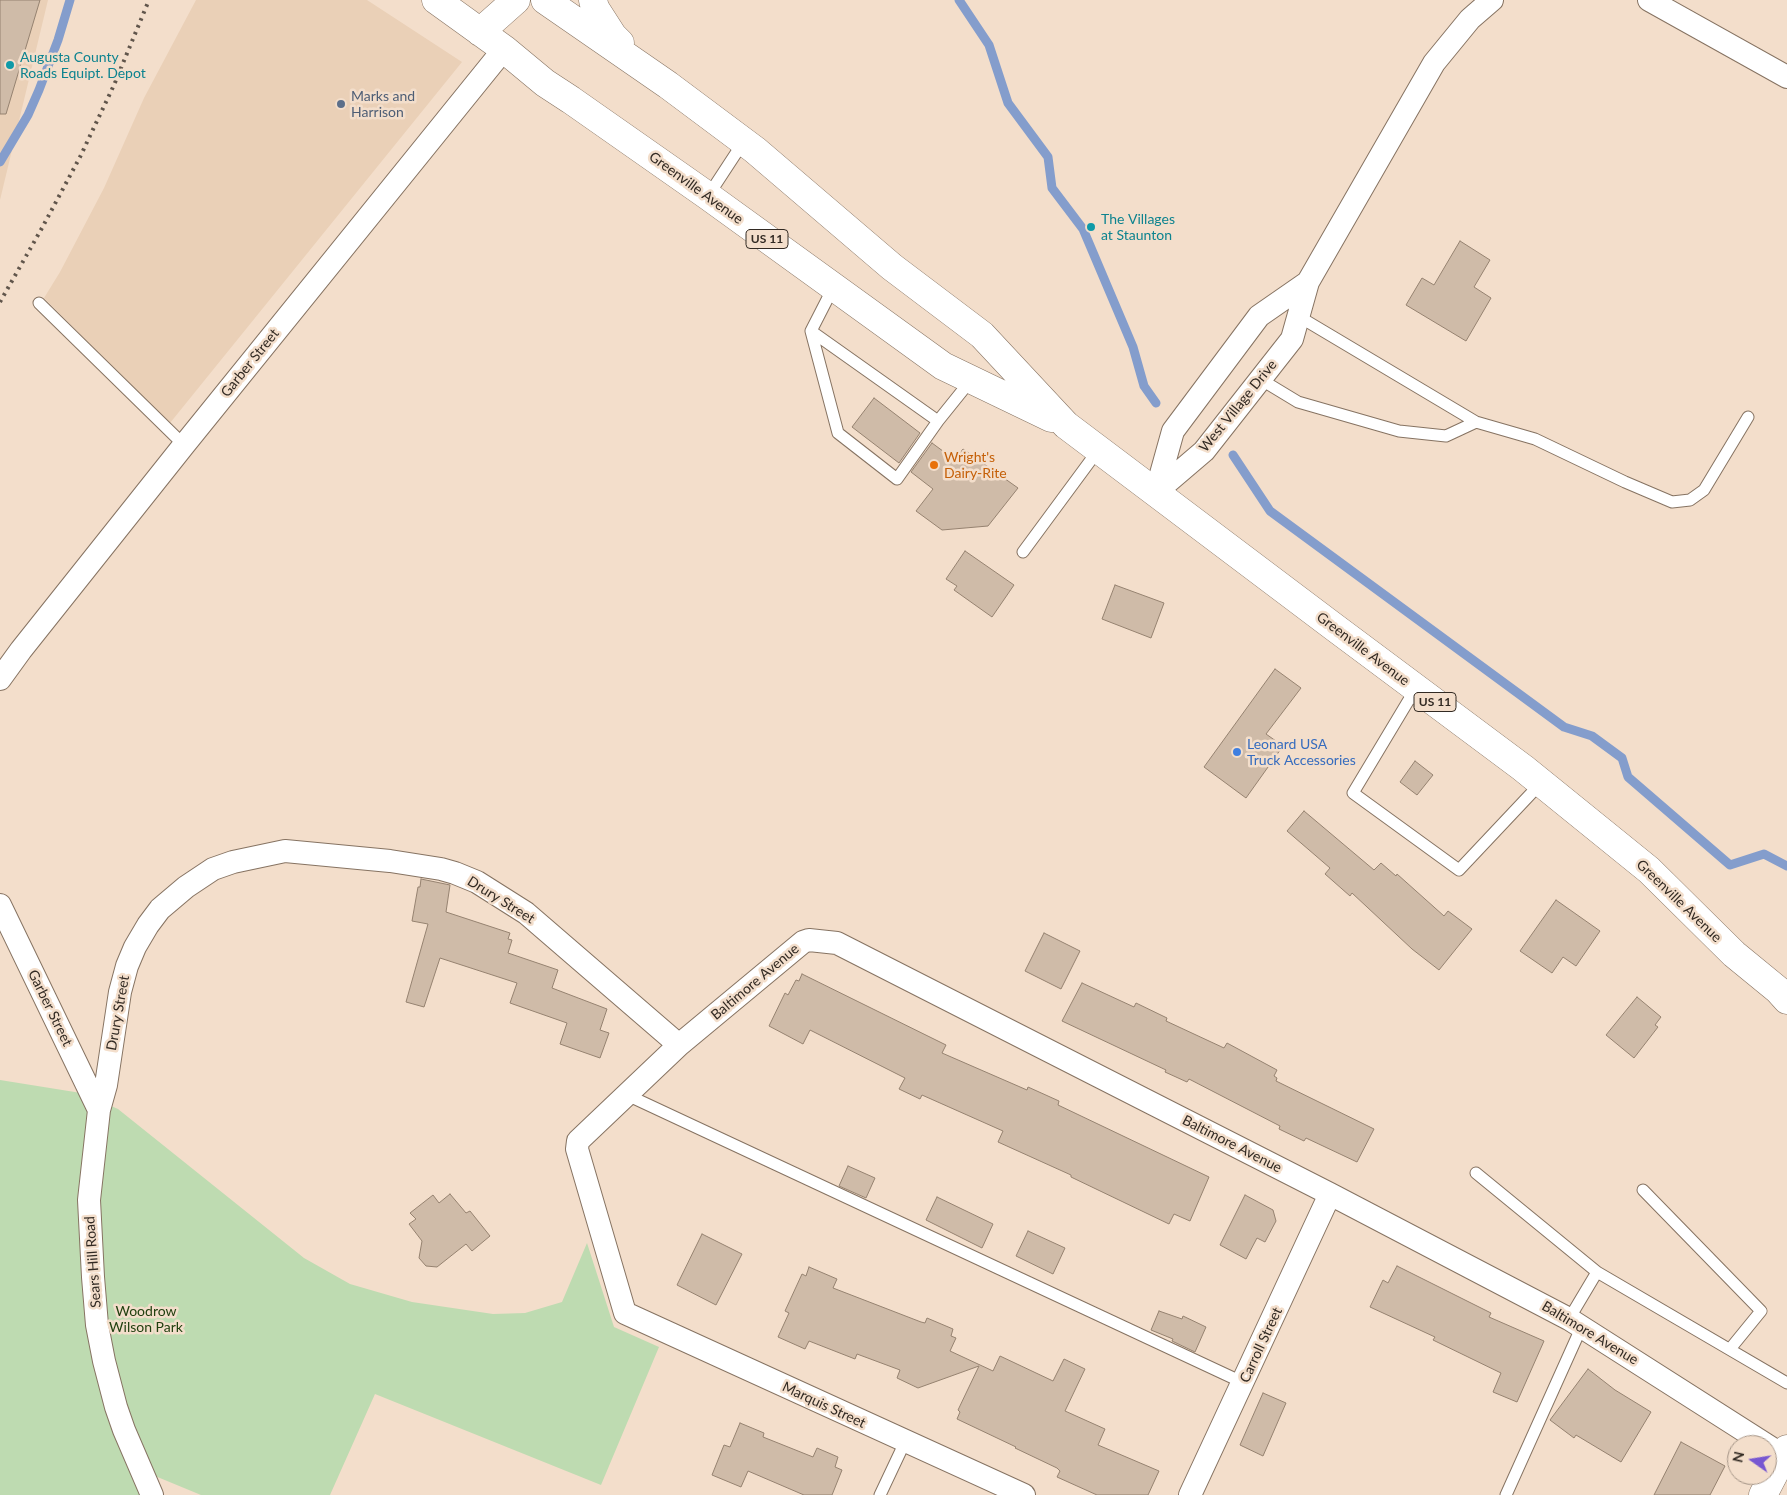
<!DOCTYPE html>
<style>
body{margin:0}
#map{position:relative;width:1787px;height:1495px;overflow:hidden;background:#f3decb;font-family:Lato,sans-serif}
canvas{display:block}
.north{position:absolute;left:1727px;top:1435px;width:50px;height:50px;box-sizing:border-box;background:#f3decb;border:1px solid #a69688;border-radius:50%;rotate:283deg;font-size:14px;font-weight:700;line-height:20px;text-align:center;color:#322a23}
.north::after{content:'';display:block;margin:auto;width:18px;height:22px;background:#7757d1;clip-path:polygon(50% 0,100% 100%,50% 72%,0 100%)}
</style>
<div id="map">
<canvas width="1787" height="1495"></canvas>
<div class="north">N</div>
</div>
<script>
const context = document.querySelector('canvas').getContext('2d');
context.lineJoin = 'round';
function fillPath(path, color) { context.fillStyle = color; context.fill(path, 'evenodd'); }
const shape = rows => new Path2D(rows.map(r => 'M' + r).join(''));
function strokePath(path, color, width, dash) { context.strokeStyle = color; context.lineWidth = width; context.lineCap = dash ? 'butt' : 'round'; context.setLineDash(dash || []); context.stroke(path); }
function drawText(font, color, halo, rows, align = 'center') {
  context.font = font + ' Lato,sans-serif'; context.lineWidth = 5; context.setLineDash([]); context.textBaseline = 'middle'; context.strokeStyle = halo; context.fillStyle = color; for (const [text, x, y, turn = 0] of rows) {
    context.save(); context.translate(x, y); context.rotate((+turn || 0) * Math.PI / 180); context.textAlign = isNaN(turn) ? turn : align; if (halo) context.strokeText(text, 0, 0); context.fillText(text, 0, 0); context.restore();
  }
}
const built = shape([
 [0,0,48,0,0,200],
 [196,0,367,0,462,62,170,423,44,298,60,272,104,188,144,98]
]);
const green = shape([
 [0,1080,81,1093,118,1109,304,1258,350,1284,412,1302,493,1314,525,1313,562,1302,587,1243,614,1327,659,1347,601,1485,375,1394,330,1495,201,1495,126,1464,141,1495,0,1495]
]);
const stream = shape([
 [959,0,989,45,1008,103,1048,157,1052,188,1083,229,1133,347,1144,386,1156,403],
 [0,162,28,115,39,90,58,40,70,0],
 [1233,455,1270,511,1564,727,1592,736,1622,758,1628,777,1730,865,1764,854,1787,866]
]);
const building = shape([
 [0,0,40,0,6,114,0,114,0,0],
 [1460,241,1490,260,1474,287,1491,298,1466,341,1406,305,1422,278,1434,285,1460,241],
 [874,398,920,433,899,463,852,427,874,398],
 [932,443,955,460,963,449,1018,488,988,526,942,530,916,511,933,489,911,472,932,443],
 [965,551,1014,585,992,617,954,590,957,586,946,579,965,551],
 [1115,585,1164,603,1151,638,1102,619,1115,585],
 [1275,669,1301,688,1266,734,1283,746,1246,798,1204,767,1275,669],
 [1415,761,1433,775,1417,795,1400,782,1415,761],
 [1304,811,1374,870,1381,863,1396,876,1397,874,1444,916,1448,911,1472,929,1439,970,1412,949,1352,893,1350,896,1325,874,1330,868,1287,831,1304,811],
 [421,879,450,885,446,912,510,933,508,939,512,940,508,953,558,970,552,988,607,1009,600,1030,609,1033,600,1058,560,1044,567,1023,510,1003,517,983,440,958,424,1007,406,1002,428,924,412,921,418,887,420,887,421,879],
 [1556,900,1600,931,1576,966,1563,957,1552,973,1520,951,1556,900],
 [1044,933,1080,951,1061,989,1025,971,1044,933],
 [802,974,946,1045,942,1053,1027,1090,1028,1087,1059,1101,1058,1105,1209,1177,1190,1221,1174,1214,1169,1224,1071,1177,1071,1175,998,1142,1003,1131,922,1095,920,1099,899,1089,905,1078,810,1030,803,1044,769,1026,785,993,788,995,796,980,799,981,802,974],
 [1082,983,1134,1007,1136,1003,1167,1018,1166,1021,1224,1048,1227,1043,1277,1070,1274,1076,1277,1078,1276,1081,1374,1129,1357,1162,1306,1138,1304,1141,1279,1129,1280,1126,1189,1079,1187,1082,1165,1072,1166,1070,1062,1021,1082,983],
 [1637,997,1661,1017,1655,1025,1658,1027,1634,1058,1606,1035,1637,997],
 [848,1166,875,1178,866,1198,839,1186,848,1166],
 [450,1194,466,1213,470,1211,490,1236,472,1251,466,1244,437,1267,426,1266,419,1258,422,1241,409,1224,416,1219,410,1213,433,1195,439,1203,450,1194],
 [1245,1195,1273,1210,1276,1221,1265,1242,1257,1238,1246,1259,1220,1245,1245,1195],
 [937,1197,993,1224,982,1248,926,1220,937,1197],
 [1028,1231,1065,1248,1053,1274,1016,1256,1028,1231],
 [702,1234,742,1254,716,1305,677,1285,702,1234],
 [1397,1266,1491,1313,1489,1317,1544,1341,1517,1402,1493,1392,1501,1373,1433,1340,1435,1337,1370,1307,1383,1280,1388,1283,1397,1266],
 [809,1267,837,1279,833,1288,921,1322,925,1323,927,1318,953,1329,951,1336,956,1338,950,1351,993,1371,1000,1356,1053,1381,1064,1359,1085,1369,1065,1411,1105,1429,1098,1445,1159,1471,1148,1495,1097,1495,1057,1477,1060,1471,1057,1468,1015,1448,1016,1447,957,1419,960,1412,958,1410,979,1366,918,1388,897,1378,900,1370,857,1354,855,1359,809,1341,805,1349,778,1337,789,1313,785,1311,802,1274,806,1276,809,1267],
 [1159,1311,1182,1319,1183,1316,1206,1327,1195,1352,1172,1341,1173,1339,1151,1330,1159,1311],
 [1588,1369,1615,1390,1651,1412,1621,1462,1576,1435,1574,1438,1550,1420,1588,1369],
 [1263,1393,1286,1403,1263,1456,1240,1445,1263,1393],
 [740,1423,764,1433,763,1437,813,1457,817,1448,838,1457,835,1467,842,1470,832,1495,804,1495,748,1471,741,1487,712,1475,724,1445,730,1447,740,1423],
 [1681,1442,1725,1466,1710,1495,1654,1495,1681,1442]
]);
const lane = shape([
 [708,196,744,141],
 [833,288,811,331,838,433,897,479,938,421,971,380],
 [39,303,184,445],
 [1298,316,1476,422,1535,439,1625,482,1672,502,1690,500,1704,490,1748,417],
 [811,331,938,421],
 [1260,379,1298,402,1399,431,1446,436,1476,422],
 [1023,552,1099,449],
 [1416,688,1353,793,1459,870,1541,783],
 [625,1094,1244,1383],
 [1476,1173,1597,1272],
 [1643,1190,1761,1311,1730,1349],
 [1569,1319,1597,1272,1787,1383],
 [880,1495,905,1442],
 [1506,1495,1582,1326]
]);
const street = shape([
 [1649,0,1787,77],
 [1156,492,1204,451,1292,339,1308,282,1434,63,1470,19,1492,0],
 [1156,492,1173,431,1259,316,1308,282],
 [0,679,21,650,184,445,504,49],
 [0,905,99,1110],
 [152,1495,124,1430,116,1407,104,1361,97,1325,93,1277,89,1200,99,1110,106,1085,120,992,127,966,135,947,148,925,160,909,186,887,213,869,233,862,285,851,390,861,441,869,455,873,477,882,526,913,679,1045],
 [1024,1495,625,1313,577,1149,578,1141,679,1045,803,942,809,940,837,943,1330,1194,1569,1319,1787,1458],
 [1190,1495,1330,1194]
]);
const secondary = shape([
 [1763,1495,1787,1449]
]);
const primary = shape([
 [436,0,504,49,545,83,571,100,708,196,943,366,1051,418],
 [545,0,668,85,755,150,892,267,982,335,1066,425,1334,627,1523,768,1649,870,1734,954,1778,990,1787,1000],
 [593,0,595,8,613,36,620,43],
 [480,32,516,0]
]);
const rail = shape([
 [0,302,42,228,80,157,114,85,149,0]
]);
const markers = [
 [10,65,5,"#0f9aa8"],
 [341,104,5,"#5c6f8a"],
 [1091,227,5,"#0f9aa8"],
 [934,465,5,"#e8710a"],
 [1237,752,5,"#3f7fe0"]
];
const shields = [
 [767,239,42],
 [1435,702,42]
];
const shieldNames = [
 ["US 11",767,239],
 ["US 11",1435,702]
];
const cultureNames = [
 ["Augusta County",20,57],
 ["Roads Equipt. Depot",20,73],
 ["The Villages",1101,219],
 ["at Staunton",1101,235]
];
const serviceNames = [
 ["Marks and",351,96],
 ["Harrison",351,112]
];
const streetNames = [
 ["Greenville Avenue",696,188,36],
 ["Garber Street",250,363,-51],
 ["West Village Drive",1238,406,-51],
 ["Greenville Avenue",1363,649,37],
 ["Drury Street",501,900,32],
 ["Greenville Avenue",1679,901,44],
 ["Baltimore Avenue",755,982,-40],
 ["Garber Street",50,1008,64],
 ["Drury Street",118,1013,-80],
 ["Baltimore Avenue",1232,1144,27],
 ["Sears Hill Road",93,1262,-94],
 ["Baltimore Avenue",1590,1333,31],
 ["Carroll Street",1261,1345,-65],
 ["Marquis Street",824,1405,25]
];
const foodNames = [
 ["Wright's",944,457],
 ["Dairy-Rite",944,473]
];
const shopNames = [
 ["Leonard USA",1247,744],
 ["Truck Accessories",1247,760]
];
const parkNames = [
 ["Woodrow",146,1311],
 ["Wilson Park",146,1327]
];
fillPath(built, '#ead0b7');
fillPath(green, '#bedbb1');
strokePath(stream, '#849dcc', 9);
fillPath(building, '#cfbba8');
strokePath(building, '#958270', 1);
strokePath(lane, '#867362', 13);
strokePath(street, '#867362', 24);
strokePath(secondary, '#867362', 29);
strokePath(primary, '#867362', 29);
strokePath(lane, '#fff', 11);
strokePath(street, '#fff', 22);
strokePath(secondary, '#fff', 28);
strokePath(primary, '#fff', 28);
strokePath(rail, '#60554b', 4, [2.5, 5]);
for (const [x, y, r, color] of markers) { const dot = new Path2D(); dot.arc(x, y, r, 0, 2 * Math.PI); context.fillStyle = color; context.fill(dot); strokePath(dot, '#f3decb', 2); }
for (const [x, y, w] of shields) { const box = new Path2D(); box.roundRect(x - w / 2, y - 9.5, w, 19, 4); context.fillStyle = '#f3decb'; context.fill(box); strokePath(box, '#322a23', 1); }
drawText('bold 12px', '#322a23', null, shieldNames);
drawText('14px', '#0d838f', '#f3decb', cultureNames, 'left');
drawText('14px', '#4e5e75', '#f3decb', serviceNames, 'left');
drawText('14px', '#322a23', '#f3decb', streetNames);
drawText('14px', '#c56008', '#f3decb', foodNames, 'left');
drawText('14px', '#366cbe', '#f3decb', shopNames, 'left');
drawText('14px', '#214010', '#f3decb', parkNames);
</script>
